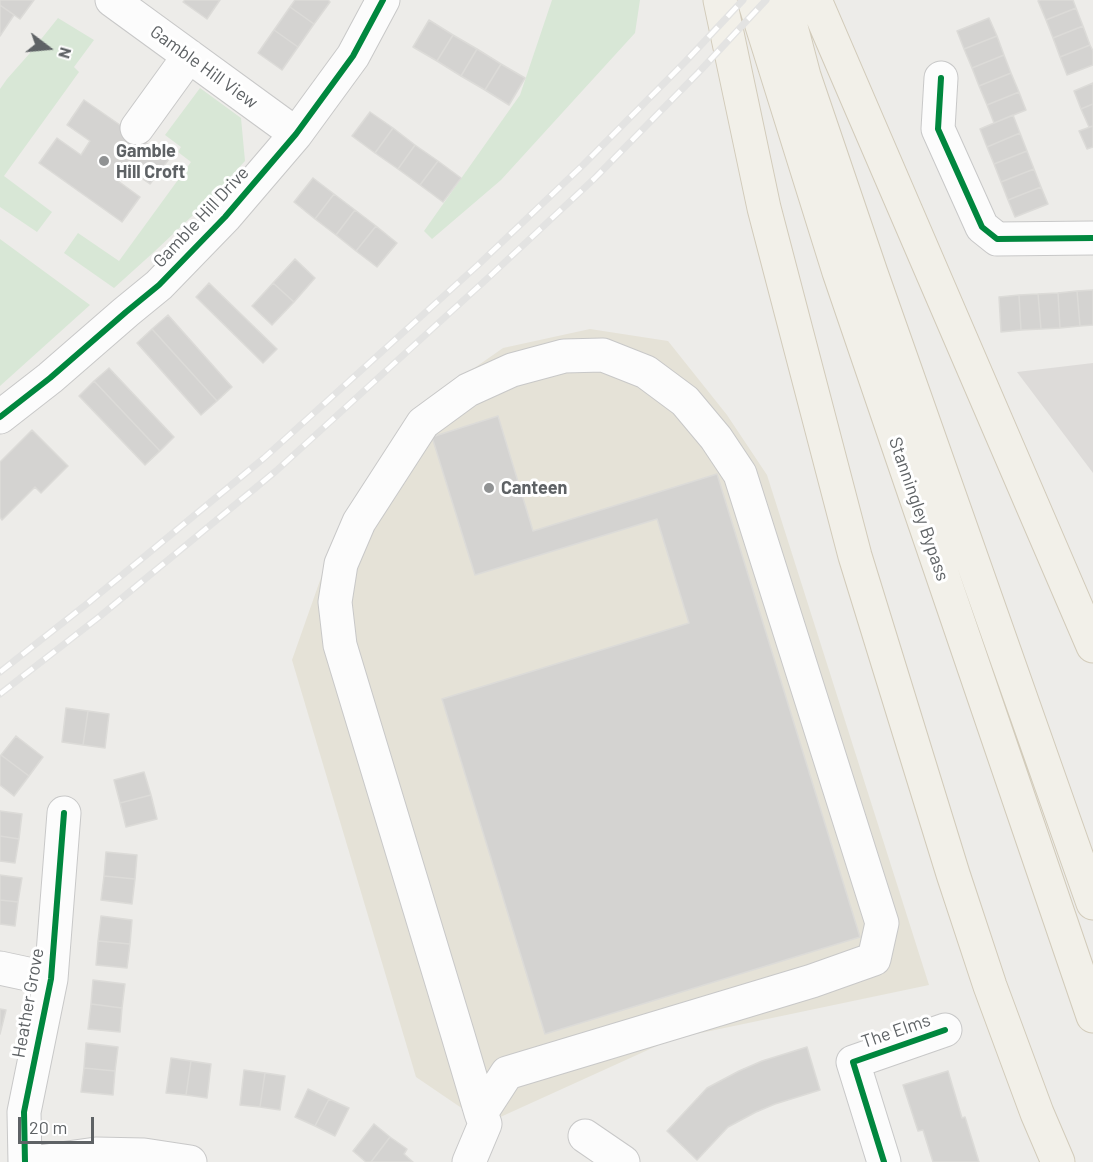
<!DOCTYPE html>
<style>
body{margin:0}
#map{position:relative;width:1093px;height:1162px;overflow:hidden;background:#edece9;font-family:Barlow,sans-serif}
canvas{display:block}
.north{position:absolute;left:18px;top:18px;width:60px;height:60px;-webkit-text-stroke:4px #fff;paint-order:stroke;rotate:106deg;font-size:16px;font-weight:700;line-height:24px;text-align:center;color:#5e6265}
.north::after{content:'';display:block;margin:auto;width:21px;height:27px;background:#5e6265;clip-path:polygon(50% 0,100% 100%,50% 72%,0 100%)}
.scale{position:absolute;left:18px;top:1117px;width:76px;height:27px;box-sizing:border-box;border:3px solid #5e6265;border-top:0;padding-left:8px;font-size:18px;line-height:21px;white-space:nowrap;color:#5e6265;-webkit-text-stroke:4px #fff;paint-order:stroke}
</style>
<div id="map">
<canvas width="1093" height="1162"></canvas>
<div class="north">N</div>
<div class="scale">20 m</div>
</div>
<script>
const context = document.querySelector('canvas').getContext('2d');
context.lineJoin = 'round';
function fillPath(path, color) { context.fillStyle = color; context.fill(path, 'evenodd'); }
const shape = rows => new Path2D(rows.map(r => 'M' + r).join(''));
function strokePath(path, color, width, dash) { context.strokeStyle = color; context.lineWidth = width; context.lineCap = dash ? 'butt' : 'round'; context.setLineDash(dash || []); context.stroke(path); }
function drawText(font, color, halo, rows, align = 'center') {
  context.font = font + ' Barlow,sans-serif'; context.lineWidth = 6; context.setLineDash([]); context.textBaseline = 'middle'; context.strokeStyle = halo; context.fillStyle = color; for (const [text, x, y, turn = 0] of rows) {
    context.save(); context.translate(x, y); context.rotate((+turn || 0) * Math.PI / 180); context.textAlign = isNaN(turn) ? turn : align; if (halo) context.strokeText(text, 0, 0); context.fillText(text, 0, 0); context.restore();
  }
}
const commercial = shape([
 [590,329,668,341,727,415,767,475,929,985,672,1039,485,1124,416,1077,292,660,342,518,423,404,503,348]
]);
const industrial = shape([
 [1093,363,1093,473,1017,372]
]);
const green = shape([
 [552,0,640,0,635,33,501,180,432,239,424,231,520,95],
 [58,18,94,40,74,67,79,72,4,176,52,212,37,232,0,207,0,89,7,79,30,53],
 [200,88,241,118,245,161,208,201,155,251,114,288,64,253,78,233,119,261,191,162,178,152,181,147,165,135],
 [0,239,90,305,0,386]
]);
const building = shape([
 [0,0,34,0,20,19,0,5,0,0],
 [185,0,220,0,207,19,183,2,185,0],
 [295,0,328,0,330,2,314,24,290,7,295,0],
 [1041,0,1073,0,1076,8,1046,20,1038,1,1041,0],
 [0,5,14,15,0,36,0,5],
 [290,7,314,24,298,47,274,30,290,7],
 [1076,8,1083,26,1053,38,1046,20,1076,8],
 [989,18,997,36,964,49,957,31,989,18],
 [429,20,453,35,437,61,413,47,429,20],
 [1083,26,1090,45,1060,57,1053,38,1083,26],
 [274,30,298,47,282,70,258,53,274,30],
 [453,35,477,49,461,76,437,61,453,35],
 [997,36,1004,55,972,68,964,49,997,36],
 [1090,45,1093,51,1093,65,1067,75,1060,57,1090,45],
 [477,49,501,64,485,90,461,76,477,49],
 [1004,55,1011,73,979,86,972,68,1004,55],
 [501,64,525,78,509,105,485,90,501,64],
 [1011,73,1019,92,987,105,979,86,1011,73],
 [1093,83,1093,104,1081,109,1074,91,1093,83],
 [1019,92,1026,110,994,123,987,105,1019,92],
 [84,100,169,159,150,184,127,168,118,181,140,197,122,222,39,163,57,138,81,155,90,141,67,125,84,100],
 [1093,104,1093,126,1089,127,1081,109,1093,104],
 [370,112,393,128,375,153,352,136,370,112],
 [1013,115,1020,133,987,147,980,129,1013,115],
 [1093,126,1093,147,1087,149,1079,131,1093,126],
 [393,128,415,145,398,169,375,153,393,128],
 [1020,133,1027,151,994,164,987,147,1020,133],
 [415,145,438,161,420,185,398,169,415,145],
 [1027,151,1034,169,1001,182,994,164,1027,151],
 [438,161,461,178,443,202,420,185,438,161],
 [1034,169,1041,187,1008,200,1001,182,1034,169],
 [313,178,334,194,315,219,294,202,313,178],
 [1041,187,1048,204,1015,217,1008,200,1041,187],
 [334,194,355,210,336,235,315,219,334,194],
 [355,210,376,226,356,251,336,235,355,210],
 [376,226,397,243,377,267,356,251,376,226],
 [295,259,315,278,294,302,273,283,295,259],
 [209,283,277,349,263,363,196,297,209,283],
 [273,283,294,302,272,325,252,306,273,283],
 [1093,290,1093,325,1080,326,1077,291,1093,290],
 [1077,291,1080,326,1060,328,1058,293,1077,291],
 [1058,293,1060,328,1041,329,1038,294,1058,293],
 [1038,294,1041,329,1021,330,1019,295,1038,294],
 [1019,295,1021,330,1001,332,999,297,1019,295],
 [168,315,232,387,217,401,152,329,168,315],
 [152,329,217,401,201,415,137,343,152,329],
 [109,368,174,437,160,451,94,381,109,368],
 [94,381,160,451,145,465,79,396,94,381],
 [498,416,533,531,717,474,860,937,545,1034,442,699,689,623,657,519,475,575,432,437,498,416],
 [32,430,68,466,41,493,35,487,2,520,0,517,0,462,32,430],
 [66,708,88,711,83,745,62,742,66,708],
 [88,711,109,714,105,748,83,745,88,711],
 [16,736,43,757,29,776,1,755,16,736],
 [1,755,29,776,14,796,0,785,0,757,1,755],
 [144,772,151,795,120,803,114,780,144,772],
 [151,795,157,819,126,827,120,803,151,795],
 [0,811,22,814,19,839,0,836,0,811],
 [0,836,19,839,15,863,0,861,0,836],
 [106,852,137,855,135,879,104,876,106,852],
 [0,875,22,878,18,902,0,900,0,875],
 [104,876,135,879,132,904,101,900,104,876],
 [0,900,18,902,15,926,0,924,0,900],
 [101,916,132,920,130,944,98,941,101,916],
 [98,941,130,944,127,968,96,965,98,941],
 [93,980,125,984,122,1008,91,1004,93,980],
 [91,1004,122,1008,120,1032,88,1029,91,1004],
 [0,1009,6,1010,0,1034,0,1009],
 [86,1043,118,1047,115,1071,84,1068,86,1043],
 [807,1047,820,1090,775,1104,756,1112,728,1127,697,1160,667,1131,707,1088,739,1071,762,1061,807,1047],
 [171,1058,191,1061,186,1095,166,1093,171,1058],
 [191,1061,211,1064,207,1098,186,1095,191,1061],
 [84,1068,115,1071,113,1095,81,1092,84,1068],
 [244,1070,265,1073,260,1107,240,1105,244,1070],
 [948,1071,962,1118,965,1117,979,1162,933,1162,923,1130,918,1131,903,1085,948,1071],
 [265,1073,285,1076,280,1110,260,1107,265,1073],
 [308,1089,329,1099,315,1126,295,1117,308,1089],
 [329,1099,349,1108,335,1136,315,1126,329,1099],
 [374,1124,390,1137,371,1162,366,1162,353,1151,374,1124],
 [390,1137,407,1149,404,1154,413,1162,371,1162,390,1137]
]);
const minor = shape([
 [112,0,296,134],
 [941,78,938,129,982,227,997,239,1093,238],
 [137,128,189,56],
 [0,417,50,378,126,312,159,285,225,217,296,134,353,56,383,0],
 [0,968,51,979],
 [585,1136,623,1162],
 [25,1162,24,1112,51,979,64,813],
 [39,1162,96,1154,144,1155,190,1162],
 [469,1162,485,1124,481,1113,457,1032,340,645,335,602,341,564,359,522,423,423,468,390,512,370,564,356,603,355,646,372,685,401,716,438,740,474,882,923,874,959,812,981,507,1073,481,1113],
 [884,1162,853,1062,945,1030]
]);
const major = shape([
 [720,0,764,208,855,556,953,874,990,986,1037,1113,1058,1162],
 [754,0,839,272,1093,1016],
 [784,0,804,76,871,273,1093,903],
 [815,0,1093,646]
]);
const rail = shape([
 [0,672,88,603,264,458,478,265,583,165,686,61,743,0],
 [0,694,99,617,276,471,489,277,595,178,698,73,766,0]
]);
const cycleway = shape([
 [941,78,938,129,982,227,997,239,1093,238],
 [0,417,50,378,126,312,159,285,225,217,296,134,353,56,383,0],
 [25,1162,24,1112,51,979,64,813],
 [884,1162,853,1062,945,1030]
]);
const markers = [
 [104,161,6,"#909293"],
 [489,488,6,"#909293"]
];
const streetNames = [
 ["Gamble Hill View",204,67,36],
 ["Gamble Hill Drive",201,217,-47],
 ["Stanningley Bypass",919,509,71],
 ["Heather Grove",28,1003,-80],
 ["The Elms",896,1031,-19]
];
const poiNames = [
 ["Gamble",116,151],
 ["Hill Croft",116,172],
 ["Canteen",501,488]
];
fillPath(commercial, '#e5e2d7');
fillPath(industrial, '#dddbd9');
fillPath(green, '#d8e7d6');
fillPath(building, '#d4d3d1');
strokePath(building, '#dcdbd8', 1.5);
strokePath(minor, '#c8c8c8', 35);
strokePath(major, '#d2cbba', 35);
strokePath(minor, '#fcfcfc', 33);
strokePath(major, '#f2f0e9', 33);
strokePath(rail, '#e3e3e2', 7);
strokePath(rail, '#fff', 4.5, [14]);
strokePath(cycleway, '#00873e', 6);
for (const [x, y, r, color] of markers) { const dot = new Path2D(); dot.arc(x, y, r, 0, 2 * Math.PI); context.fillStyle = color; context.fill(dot); strokePath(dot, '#fff', 2); }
drawText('18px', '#5e6265', '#fff', streetNames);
drawText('bold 18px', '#5e6265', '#fff', poiNames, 'left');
</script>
